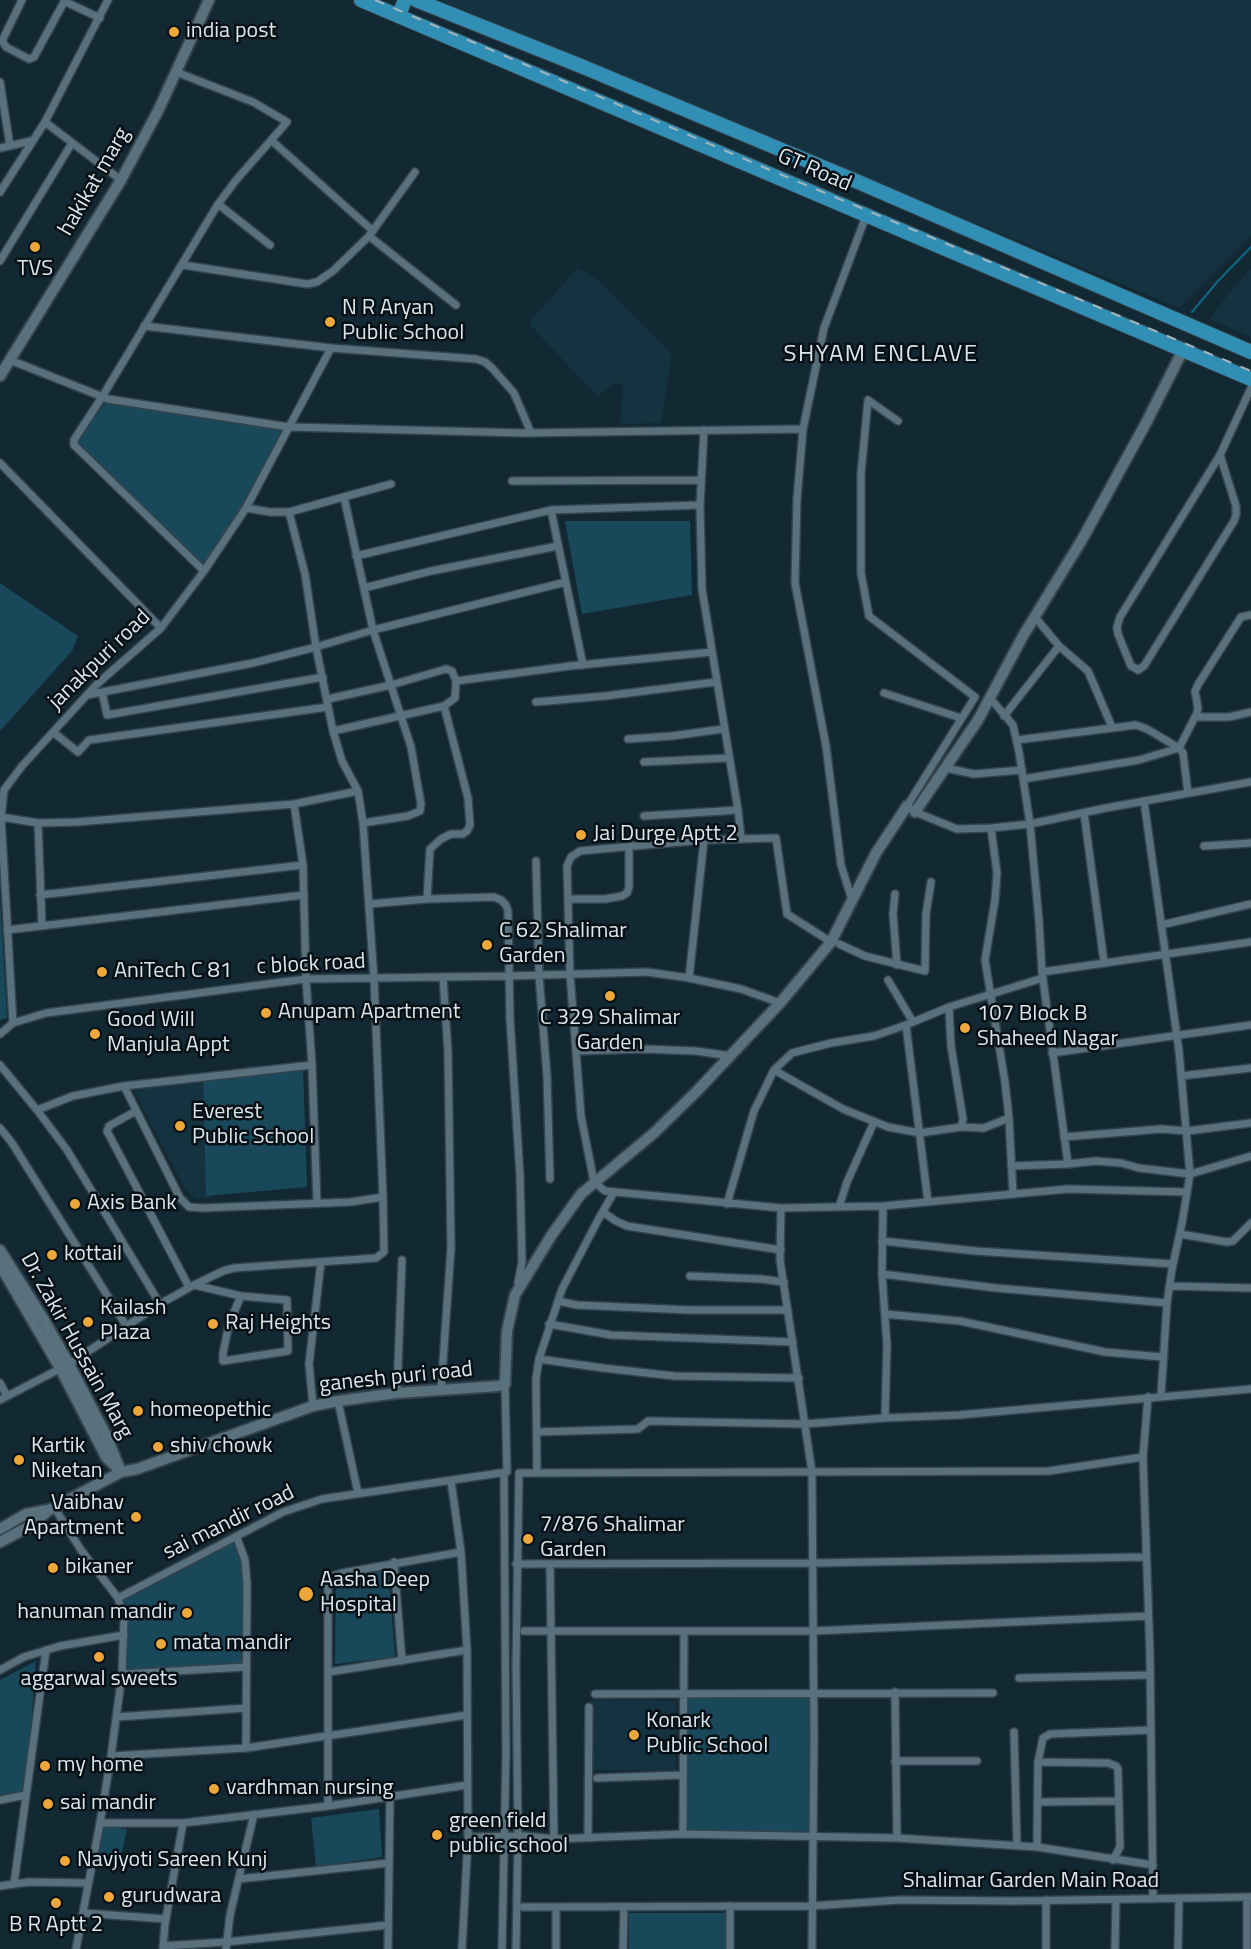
<!DOCTYPE html>
<style>
body{margin:0}
canvas{display:block;background:#122832}
</style>
<canvas width="1251" height="1949"></canvas>
<script>
const context = document.querySelector('canvas').getContext('2d');
context.lineJoin = 'round';
function fillPath(path, color) { context.fillStyle = color; context.fill(path, 'evenodd'); }
const shape = rows => new Path2D(rows.map(r => 'M' + r).join(''));
function strokePath(path, color, width, dash) { context.strokeStyle = color; context.lineWidth = width; context.lineCap = dash ? 'butt' : 'round'; context.setLineDash(dash || []); context.stroke(path); }
function drawText(font, color, halo, rows, align = 'center') {
  context.font = font + ' "Titillium Web",sans-serif'; context.lineWidth = 5; context.setLineDash([]); context.textBaseline = 'middle'; context.strokeStyle = halo; context.fillStyle = color; for (const [text, x, y, turn = 0] of rows) {
    context.save(); context.translate(x, y); context.rotate((+turn || 0) * Math.PI / 180); context.textAlign = isNaN(turn) ? turn : align; if (halo) context.strokeText(text, 0, 0); context.fillText(text, 0, 0); context.restore();
  }
}
const built = shape([
 [440,0,1251,0,1251,236,1179,308],
 [578,268,601,282,672,354,661,423,620,424,623,386,617,382,597,396,531,326,530,320],
 [1251,269,1251,337,1210,319,1232,289],
 [205,1080,210,1198,196,1199,185,1189,135,1092,138,1089],
 [591,1699,676,1701,676,1770,591,1770]
]);
const green = shape([
 [108,399,289,427,246,508,204,571,74,445],
 [565,521,690,521,692,595,582,614],
 [0,583,78,636,72,651,0,731],
 [0,899,7,1018,0,1020],
 [251,1066,303,1067,307,1187,206,1196,203,1079],
 [237,1538,245,1560,246,1667,122,1674,124,1643,118,1598],
 [388,1568,395,1657,335,1664,336,1578],
 [36,1661,26,1791,0,1796,0,1680],
 [813,1693,814,1835,683,1834,683,1694],
 [379,1809,382,1857,316,1867,311,1818],
 [102,1826,127,1829,119,1865,96,1859],
 [629,1913,725,1913,725,1949,629,1949]
]);
const stream = shape([
 [1192,312,1218,281,1251,247]
]);
const street = shape([
 [22,0,3,39,3,42,6,47,29,59,34,57,65,0],
 [68,3,100,18],
 [176,72,253,102,287,122,237,179,218,204,102,397,74,440,74,445,204,571],
 [0,82,10,146],
 [45,122,121,180],
 [271,140,373,231],
 [0,148,31,141],
 [0,192,45,122,108,0],
 [218,204,270,245],
 [369,236,456,305],
 [0,261,72,143],
 [183,265,307,284,317,282,333,271,369,236,415,172],
 [144,326,331,348,476,359,485,362,492,368,514,393,531,433],
 [10,360,108,399,289,427,524,433,803,429,797,499,795,583,826,746,841,865,852,900],
 [898,421,868,400,861,474,861,573,869,616,975,697,907,806,915,812,957,829,991,828,1030,824,1106,808,1251,782],
 [803,429,824,328,866,216],
 [704,430,700,505,702,589,738,810,741,838],
 [1220,455,1236,506,1236,515,1234,521,1144,666,1138,670,1135,668,1131,666,1118,634,1117,627,1120,617,1220,455,1251,388],
 [0,463,161,628],
 [512,481,701,480],
 [344,497,373,630,411,747,421,804,420,811,408,816,363,823],
 [246,508,270,512,289,512,391,484],
 [356,556,551,510],
 [364,588,431,571,558,546],
 [1035,617,1059,646,1088,671,1112,727],
 [583,665,551,510,700,505],
 [102,692,107,715,323,677],
 [884,693,961,718],
 [87,695,253,663,316,647,373,630,566,582],
 [990,698,1013,725,1019,752,1030,824,1039,921,1042,972,1068,1164],
 [328,699,391,685,446,669,452,671,456,681,570,666,712,652],
 [536,702,605,696,716,682],
 [1004,716,1059,646],
 [1195,717,1229,717,1251,712],
 [333,731,444,706,455,698,456,681],
 [53,732,78,752,89,740,328,707],
 [628,739,672,736,723,729],
 [1017,740,1136,725,1147,729,1179,748,1183,753,1188,793],
 [644,762,728,758],
 [946,768,974,774,1022,770],
 [1023,779,1139,760,1179,748,1197,713,1198,708,1195,691,1199,683,1241,617,1251,615],
 [1144,801,1179,1051,1190,1174,1182,1223,1172,1269,1167,1303,1161,1396],
 [294,804,303,865,306,979,312,1065,317,1202],
 [1084,813,1104,962],
 [644,816,738,810],
 [1,817,38,823,77,822,294,804,358,791],
 [38,823,42,926],
 [991,828,997,873,995,900,985,960,1005,1082,1009,1118,1013,1194],
 [1204,846,1251,843],
 [536,861,539,975,547,1076,550,1179],
 [895,894,893,914,897,965],
 [40,895,303,865],
 [427,899,430,849,441,839,451,834,463,834,467,831,470,825,468,798,444,706],
 [569,899,605,899,622,896,627,893,629,887,629,846],
 [369,904,427,899,494,897,501,900,506,905,508,911,510,1019,520,1176,522,1262,518,1283],
 [1161,925,1251,904],
 [7,930,304,895],
 [831,942,787,914,776,838,704,840,634,846,580,851,571,857,567,866,570,974,581,1116,594,1182,605,1191,781,1208,883,1206,1068,1189,1187,1192],
 [839,944,865,956,925,971,926,914,931,882],
 [1042,972,1251,942],
 [689,978,704,840],
 [888,980,913,1022],
 [949,1007,951,1046,963,1119,961,1127],
 [13,1023,1,817,4,790,22,766,96,685,161,628,204,571,246,508,331,348],
 [906,1025,928,1202],
 [0,1034,13,1023,46,1013,306,979,509,976,647,972,689,978,741,989,780,1003],
 [576,1051,643,1049,696,1051,731,1056],
 [1052,1053,1251,1025],
 [0,1065,37,1110,67,1150,160,1304],
 [774,1070,843,1109,888,1127,920,1133,961,1127,984,1128,1009,1118],
 [1181,1076,1251,1068],
 [124,1086,180,1198,189,1207,203,1208,350,1202,383,1197],
 [37,1110,73,1096,124,1086,312,1065],
 [136,1111,109,1126,107,1131,189,1287],
 [0,1128,12,1143,127,1327],
 [1064,1137,1161,1129,1187,1131,1251,1123],
 [1011,1166,1068,1164,1096,1161,1121,1163,1139,1168,1190,1174,1251,1156],
 [727,1204,754,1111,774,1070,792,1053,831,1043,874,1036,906,1025,949,1007,1043,978],
 [883,1206,882,1274,887,1345,885,1418],
 [839,1207,847,1182,874,1122],
 [781,1208,780,1260,812,1472,814,1737,812,1949],
 [603,1212,616,1221,627,1226,781,1250],
 [1180,1234,1227,1242,1233,1241,1251,1223],
 [882,1241,976,1251,1173,1264],
 [882,1274,996,1288,1167,1303],
 [690,1276,761,1279,784,1282],
 [194,1285,241,1296,229,1324,223,1353,223,1361,288,1351,287,1300,241,1296],
 [1169,1286,1251,1288],
 [558,1301,577,1305,689,1310,788,1310],
 [885,1314,960,1321,1105,1352,1162,1357],
 [549,1324,611,1335,793,1342],
 [539,1359,603,1368,674,1376,799,1378],
 [0,1383,7,1396],
 [441,1390,451,1248,448,1052,443,977],
 [397,1393,402,1260],
 [1148,1397,1143,1457,1150,1655,1153,1899],
 [0,1400,69,1364,160,1304,194,1285,223,1271,234,1268,376,1258,384,1252,383,1197,374,979,363,823,358,791,342,761,333,731,316,647,305,574,289,512],
 [338,1401,358,1493],
 [313,1406,309,1364,321,1262],
 [537,1432,638,1429,648,1421,804,1424,885,1418,959,1415,1251,1389],
 [537,1473,536,1379,539,1359,562,1289,598,1220,614,1192],
 [451,1481,461,1552,467,1650,468,1837,462,1949],
 [54,1507,81,1550,118,1598,124,1620,122,1674,111,1756,100,1823,76,1949],
 [237,1538,245,1560,247,1584,246,1748],
 [394,1562,402,1661],
 [516,1564,813,1563,1145,1557],
 [550,1564,554,1839],
 [118,1598,283,1512,322,1499,507,1472,505,1384],
 [524,1631,813,1631,1148,1616],
 [0,1670,24,1657,60,1646,124,1635],
 [329,1672,467,1650],
 [122,1674,246,1667],
 [1019,1678,1150,1675],
 [895,1692,897,1838],
 [595,1694,993,1693],
 [117,1717,246,1708],
 [1014,1732,1017,1845],
 [111,1756,246,1748,467,1715],
 [895,1761,977,1761],
 [1038,1762,1108,1763,1116,1766,1118,1769,1120,1847,1113,1860],
 [597,1778,683,1775],
 [0,1800,26,1795],
 [1039,1802,1119,1801],
 [328,1806,328,1586,331,1579,335,1575,342,1573,461,1552],
 [100,1823,183,1823,328,1806,467,1785],
 [683,1834,684,1631],
 [468,1837,525,1836,554,1839,683,1834,897,1838,1037,1847,1153,1865],
 [588,1838,589,1707],
 [1037,1847,1038,1762,1043,1738,1050,1734,1151,1730],
 [239,1879,389,1863],
 [14,1884,46,1650],
 [0,1886,29,1882,88,1883],
 [1247,1897,1247,1949],
 [1046,1900,1046,1949],
 [730,1906,730,1949],
 [523,1907,811,1906,900,1900,1015,1901,1251,1897],
 [83,1913,166,1919],
 [163,1946,226,1942,388,1925],
 [163,1949,165,1924,183,1823],
 [226,1949,230,1915,254,1814],
 [388,1949,390,1796],
 [502,1949,506,1755,504,1473],
 [516,1949,518,1836,516,1665,519,1473,1049,1471,1143,1457],
 [556,1949,556,1907],
 [623,1949,624,1907],
 [1115,1949,1116,1900],
 [1178,1949,1179,1898]
]);
const secondary = shape([
 [0,376,121,180,158,111,209,0],
 [915,812,978,720,1023,636,1083,538,1146,423,1183,350],
 [0,1250,44,1320,69,1364,106,1435,121,1472],
 [0,1265,60,1368,106,1457,117,1468],
 [0,1529,26,1514,48,1510],
 [0,1542,30,1526,49,1510,121,1472,137,1469,313,1406,338,1401,397,1393,498,1386,505,1384,507,1331,515,1295,551,1236,581,1194,654,1133,697,1091,780,1003,831,942,876,853,907,806]
]);
const highway = shape([
 [361,0,1251,379],
 [416,0,581,66,863,184,1251,352],
 [399,15,405,0]
]);
const rail = shape([
 [375,0,770,170,1251,371]
]);
const markers = [
 [174,32,6,"#eda83b"],
 [35,247,6,"#eda83b"],
 [330,322,6,"#eda83b"],
 [581,835,6,"#eda83b"],
 [487,945,6,"#eda83b"],
 [102,972,6,"#eda83b"],
 [610,996,6,"#eda83b"],
 [266,1013,6,"#eda83b"],
 [965,1028,6,"#eda83b"],
 [95,1034,6,"#eda83b"],
 [180,1126,6,"#eda83b"],
 [75,1204,6,"#eda83b"],
 [52,1255,6,"#eda83b"],
 [88,1322,6,"#eda83b"],
 [213,1324,6,"#eda83b"],
 [138,1411,6,"#eda83b"],
 [158,1447,6,"#eda83b"],
 [19,1460,6,"#eda83b"],
 [136,1517,6,"#eda83b"],
 [528,1539,6,"#eda83b"],
 [53,1568,6,"#eda83b"],
 [306,1594,8,"#eda83b"],
 [187,1613,6,"#eda83b"],
 [161,1644,6,"#eda83b"],
 [99,1657,6,"#eda83b"],
 [634,1735,6,"#eda83b"],
 [45,1766,6,"#eda83b"],
 [214,1789,6,"#eda83b"],
 [48,1804,6,"#eda83b"],
 [437,1835,6,"#eda83b"],
 [65,1861,6,"#eda83b"],
 [109,1897,6,"#eda83b"],
 [56,1903,6,"#eda83b"]
];
const poiNames = [
 ["india post",186,32],
 ["TVS",35,270,"center"],
 ["N R Aryan",342,309],
 ["Public School",342,334],
 ["Jai Durge Aptt 2",593,835],
 ["C 62 Shalimar",499,932],
 ["Garden",499,957],
 ["AniTech C 81",114,972],
 ["Anupam Apartment",278,1013],
 ["107 Block B",977,1015],
 ["Shaheed Nagar",977,1040],
 ["C 329 Shalimar",610,1019,"center"],
 ["Garden",610,1044,"center"],
 ["Good Will",107,1021],
 ["Manjula Appt",107,1046],
 ["Everest",192,1113],
 ["Public School",192,1138],
 ["Axis Bank",87,1204],
 ["kottail",64,1255],
 ["Kailash",100,1309],
 ["Plaza",100,1334],
 ["Raj Heights",225,1324],
 ["homeopethic",150,1411],
 ["Kartik",31,1447],
 ["Niketan",31,1472],
 ["shiv chowk",170,1447],
 ["Vaibhav",124,1504,"right"],
 ["Apartment",124,1529,"right"],
 ["7/876 Shalimar",540,1526],
 ["Garden",540,1551],
 ["bikaner",65,1568],
 ["Aasha Deep",320,1581],
 ["Hospital",320,1606],
 ["hanuman mandir",175,1613,"right"],
 ["mata mandir",173,1644],
 ["aggarwal sweets",99,1680,"center"],
 ["Konark",646,1722],
 ["Public School",646,1747],
 ["my home",57,1766],
 ["vardhman nursing",226,1789],
 ["sai mandir",60,1804],
 ["green field",449,1822],
 ["public school",449,1847],
 ["Navjyoti Sareen Kunj",77,1861],
 ["gurudwara",121,1897],
 ["B R Aptt 2",56,1926,"center"]
];
const streetNames = [
 ["GT Road",814,171,23],
 ["hakikat marg",95,182,-60],
 ["janakpuri road",100,660,-44],
 ["c block road",311,965,-3],
 ["Dr. Zakir Hussain Marg",76,1346,61],
 ["ganesh puri road",396,1378,-6],
 ["sai mandir road",229,1523,-26],
 ["Shalimar Garden Main Road",1031,1882]
];
const neighbourhoodNames = [
 ["SHYAM ENCLAVE",881,355]
];
fillPath(built, '#143240');
fillPath(green, '#1a485b');
strokePath(stream, '#106786', 2);
strokePath(street, '#34434c', 10);
strokePath(secondary, '#34434c', 14);
strokePath(highway, '#34434c', 16);
strokePath(street, '#59717c', 7);
strokePath(secondary, '#59717c', 10);
strokePath(highway, '#318fb5', 14);
strokePath(rail, '#a6b5bc', 2, [10, 10]);
for (const [x, y, r, color] of markers) { const dot = new Path2D(); dot.arc(x, y, r, 0, 2 * Math.PI); context.fillStyle = color; context.fill(dot); strokePath(dot, '#060f14', 2); }
drawText('22px', '#d9e6ec', '#060f14', poiNames, 'left');
drawText('22px', '#d9e6ec', '#060f14', streetNames);
context.letterSpacing = '1.5px';
drawText('24px', '#d9e6ec', '#060f14', neighbourhoodNames);
context.letterSpacing = '0px';
</script>
